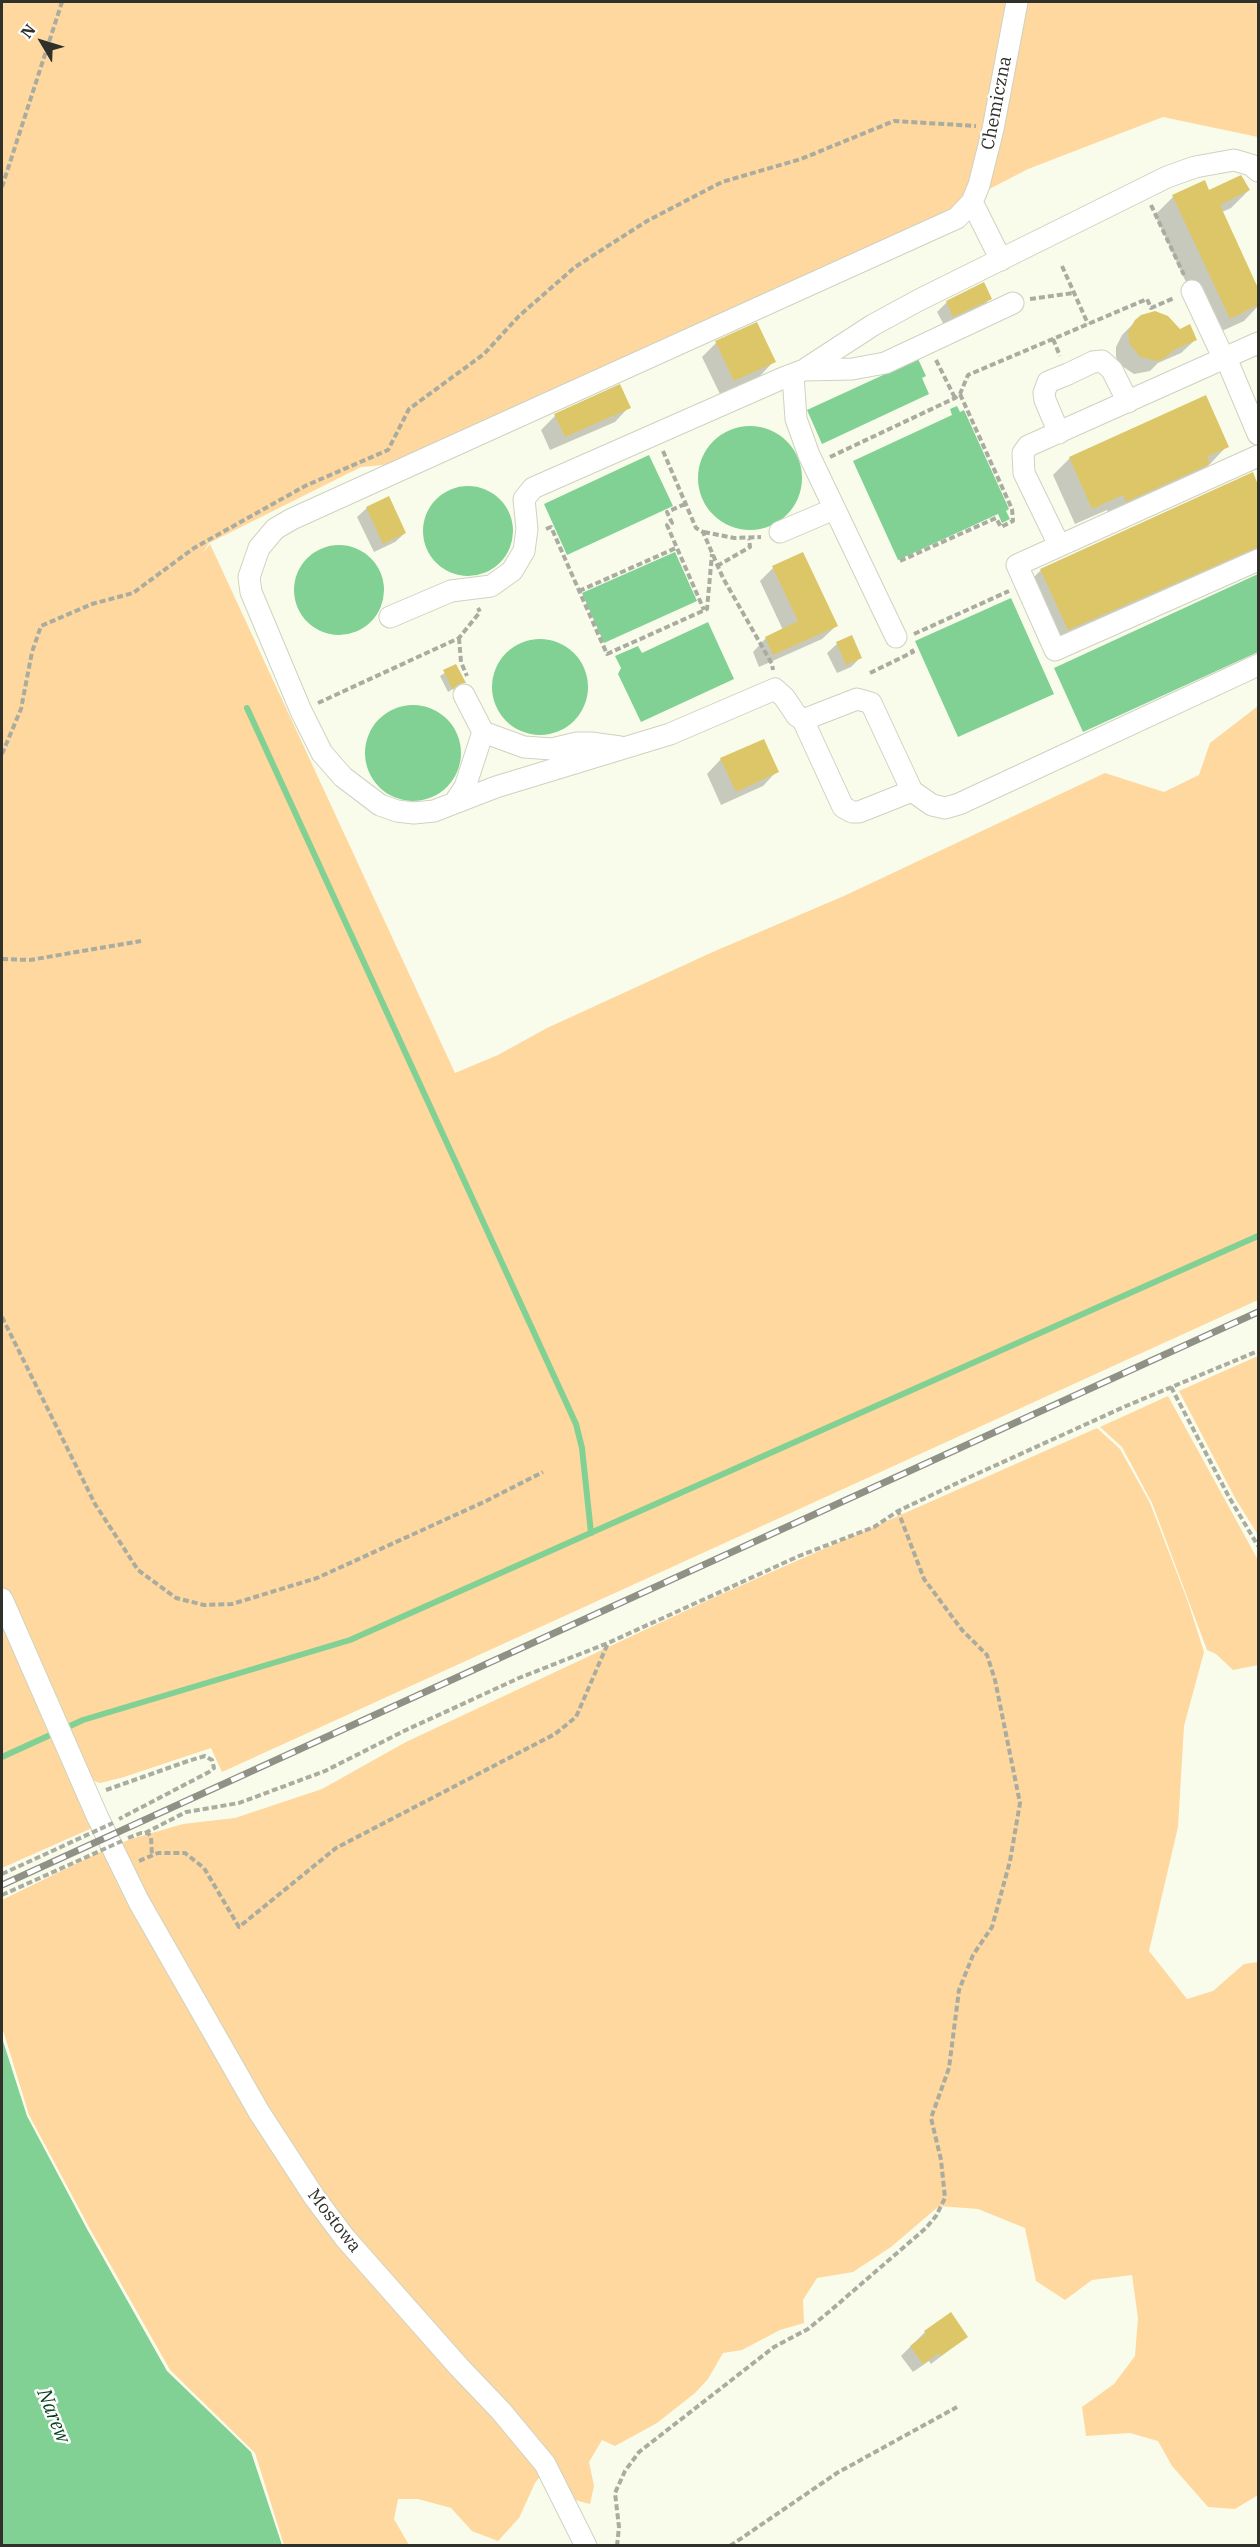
<!DOCTYPE html>
<style>
body{margin:0}
#map{position:relative;width:1260px;height:2547px;overflow:hidden;background:#f9fceb;font-family:"IBM Plex Serif",serif}
canvas{display:block}
.frame{position:absolute;inset:0;border:3px solid #30312a;pointer-events:none}
.north{position:absolute;left:12px;top:12px;width:60px;height:60px;-webkit-text-stroke:4px #fff;paint-order:stroke;rotate:308deg;font-size:16px;font-weight:700;line-height:24px;text-align:center;color:#30312a}
.north::after{content:'';display:block;margin:auto;width:21px;height:27px;background:#30312a;clip-path:polygon(50% 0,100% 100%,50% 72%,0 100%)}
</style>
<div id="map">
<canvas width="1260" height="2547"></canvas>
<div class="frame"></div>
<div class="north">N</div>
</div>
<script>
const context = document.querySelector('canvas').getContext('2d');
context.lineJoin = 'round';
function fillPath(path, color) { context.fillStyle = color; context.fill(path, 'evenodd'); }
const shape = rows => new Path2D(rows.map(r => 'M' + r).join(''));
function strokePath(path, color, width, dash) { context.strokeStyle = color; context.lineWidth = width; context.lineCap = dash ? 'butt' : 'round'; context.setLineDash(dash || []); context.stroke(path); }
function drawText(font, color, halo, rows, align = 'center') {
  context.font = font + ' "IBM Plex Serif",serif'; context.lineWidth = 5; context.setLineDash([]); context.textBaseline = 'middle'; context.strokeStyle = halo; context.fillStyle = color; for (const [text, x, y, turn = 0] of rows) {
    context.save(); context.translate(x, y); context.rotate((+turn || 0) * Math.PI / 180); context.textAlign = isNaN(turn) ? turn : align; if (halo) context.strokeText(text, 0, 0); context.fillText(text, 0, 0); context.restore();
  }
}
const green = shape([
 [2,2,1258,2,1258,137,1163,117,1028,169,947,211,591,372,394,464,361,467,209,543,202,554,210,544,455,1073,498,1055,547,1028,715,951,844,896,1105,773,1164,792,1199,775,1210,743,1258,706,1258,1300,222,1772,211,1748,124,1777,100,1783,92,1780,92,1828,2,1868],
 [1258,1356,1258,1535,1235,1498,1179,1391],
 [1168,1396,1258,1560,1258,1665,1233,1670,1216,1654,1207,1650,1152,1503,1122,1447,1100,1427],
 [1097,1428,1120,1449,1150,1503,1188,1602,1204,1652,1184,1726,1178,1827,1149,1951,1187,1999,1213,1991,1244,1964,1258,1962,1258,2495,1235,2509,1208,2507,1172,2466,1158,2441,1130,2433,1086,2436,1082,2407,1114,2384,1135,2356,1138,2318,1132,2275,1092,2280,1065,2300,1036,2281,1025,2228,978,2209,939,2206,891,2247,853,2272,817,2278,803,2300,804,2323,780,2330,742,2350,723,2353,708,2379,695,2393,657,2423,615,2446,602,2440,589,2462,594,2486,590,2504,575,2500,558,2476,541,2475,535,2483,519,2518,498,2541,472,2531,451,2508,418,2499,398,2499,394,2519,409,2545,284,2545,255,2453,170,2370,90,2229,29,2115,2,2027,2,1900,104,1850,131,1839,183,1824,235,1818,322,1789,406,1742,715,1597]
]);
const water = shape([
 [918,359,926,376,922,378,929,394,822,444,807,410],
 [957,406,960,412,964,410,1009,509,1006,511,1010,519,1002,523,998,514,898,560,853,461,952,415,950,409],
 '698 478a52 52 0 1 1 104 0a52 52 0 1 1-104 0Z',
 [649,455,673,506,567,555,544,504],
 '423 531a45 45 0 1 1 90 0a45 45 0 1 1-90 0Z',
 '294 590a45 45 0 1 1 90 0a45 45 0 1 1-90 0Z',
 [675,552,697,601,604,643,582,593],
 [1258,574,1258,652,1083,732,1054,668],
 [1011,598,1054,694,958,737,915,641],
 [708,622,734,679,641,722,618,674,621,668,615,656,638,646,642,653],
 '492 687a48 48 0 1 1 96 0a48 48 0 1 1-96 0Z',
 '365 753a48 48 0 1 1 96 0a48 48 0 1 1-96 0Z',
 [2,2038,27,2116,87,2229,167,2371,251,2452,282,2545,2,2545]
]);
const shadow = shape([
 [1243,178,1249,190,1231,208,1222,212,1258,296,1258,306,1244,321,1211,336,1155,215,1173,197,1209,192],
 [990,299,981,308,944,325,937,312,947,302],
 [1136,321,1195,340,1181,353,1158,363,1150,371,1134,374,1119,364,1116,357,1116,347,1122,335],
 [716,343,774,361,760,376,720,394,702,357],
 [1206,397,1227,446,1211,463,1192,480,1110,517,1107,510,1075,524,1053,475,1070,458],
 [629,407,615,422,550,450,541,430,555,416],
 [1252,474,1258,488,1258,560,1048,648,1022,589,1041,570],
 [367,508,405,533,395,542,374,552,357,517],
 [773,568,836,626,822,639,759,667,753,652,766,638,783,630,760,581],
 [851,637,860,658,851,667,837,673,827,653,837,644],
 [456,666,464,682,448,692,440,676],
 [721,759,777,771,763,786,721,805,707,774],
 [950,2314,966,2337,931,2364,929,2361,913,2372,901,2356,925,2332]
]);
const stream = shape([
 [247,708,576,1424,582,1448,591,1533],
 [2,1757,83,1720,350,1640,1258,1236]
]);
const building = shape([
 [1241,175,1250,190,1220,205,1258,288,1258,305,1230,319,1172,195,1205,180,1209,190],
 [984,282,992,299,953,317,946,301],
 [1155,311,1168,316,1180,329,1190,324,1197,340,1174,350,1165,358,1157,361,1140,357,1129,343,1128,332,1135,320,1141,315],
 [757,322,776,362,734,381,715,341],
 [620,384,631,408,565,437,554,414],
 [1206,395,1229,447,1207,457,1210,464,1126,502,1123,495,1092,509,1069,457],
 [1253,472,1258,485,1258,547,1068,630,1040,569],
 [389,496,406,533,383,544,366,507],
 [803,552,838,626,773,655,765,637,798,621,772,566],
 [852,635,862,658,846,665,836,642],
 [456,664,466,683,458,684,453,690,443,670],
 [764,739,779,772,736,792,720,758],
 [951,2312,968,2337,941,2356,939,2353,923,2364,910,2346,926,2334,924,2331]
]);
const path = shape([
 [2,187,62,2],
 [1151,205,1184,275],
 [1062,266,1088,324],
 [1030,299,1074,293],
 [1053,339,1060,356],
 [936,360,955,398],
 [663,451,696,528,703,532,723,578,772,664,773,670],
 [830,457,955,398,960,394,968,375,1147,299,1151,308,1174,298],
 [685,504,667,512,672,523,667,525,704,610],
 [546,529,551,527,607,654,707,609,712,554],
 [704,532,734,538,761,537],
 [900,561,996,518,1001,527,1013,521,1012,509,960,394],
 [717,566,750,547,749,539],
 [579,591,676,548],
 [914,634,1009,591],
 [459,638,461,662,467,676],
 [870,673,913,652,910,647],
 [318,703,459,638,480,612,478,608],
 [2,754,21,709,32,652,41,626,92,604,133,593,194,548,305,486,388,450,409,409,484,354,519,316,575,267,647,221,722,182,801,159,894,121,976,126],
 [2,959,30,960,141,941],
 [2,1317,95,1504,138,1570,176,1598,204,1605,232,1604,317,1578,486,1501,543,1472],
 [1171,1387,1229,1497,1258,1546],
 [106,1790,188,1761,205,1756,212,1760,214,1768,209,1772,119,1819],
 [145,1833,186,1812,239,1803,325,1771,406,1730,519,1678,608,1643,799,1556,874,1527,898,1511,970,1477,1126,1406,1258,1351],
 [128,1838,141,1833,148,1833,151,1837,152,1856],
 [139,1861,158,1853,185,1853,204,1868,239,1927,336,1848,555,1734,576,1717,608,1643],
 [617,2546,619,2527,615,2493,625,2471,639,2452,774,2347,808,2329,830,2311,926,2228,936,2216,945,2198,941,2160,931,2118,949,2068,959,1990,973,1955,992,1927,1010,1861,1020,1803,995,1680,987,1655,962,1630,924,1579,898,1511],
 [730,2546,837,2473,957,2407]
]);
const minor = shape([
 [1017,2,993,129,979,185,972,202,957,218,292,519,275,529,259,548,249,577,251,592,301,711,322,753,343,777,380,805,397,811,414,813,434,811,496,787,670,734,775,689,784,697,797,716,803,720,857,699,871,703,912,791,932,805,945,808,959,804,1258,665],
 [972,202,1001,260],
 [1192,291,1224,359],
 [1226,358,1258,434],
 [807,368,873,325,919,300,1167,177,1195,167,1234,160,1251,165,1258,171],
 [793,375,796,419,809,455,896,637],
 [1059,433,1045,400,1044,393,1048,382,1068,374,1093,362,1102,361,1112,370,1128,402],
 [1258,456,1017,565,1055,650,1258,560],
 [780,532,834,509],
 [1059,545,1024,473,1023,453,1028,446,1258,343],
 [390,617,451,591,491,586,512,571,524,551,527,529,524,499,533,488,783,378,804,370,852,369,885,363,1013,303],
 [803,720,843,807,852,812,859,812,912,791],
 [483,732,524,747,552,749,577,743,591,743,620,747],
 [455,802,465,787,483,732,464,695],
 [2,1599,98,1818,139,1902,259,2112,315,2198,345,2238,459,2367,501,2411,545,2464,586,2546]
]);
const rail = shape([
 [2,1885,1258,1312]
]);
const pathBridge = shape([
 [2,1874,113,1823],
 [2,1895,122,1841]
]);
const streetNames = [
 ["Chemiczna",997,103,-79],
 ["Mostowa",334,2221,52]
];
const waterNames = [
 ["Narew",53,2416,68]
];
fillPath(green, '#fed89e');
fillPath(water, '#80d193');
fillPath(shadow, '#0003');
strokePath(stream, '#80d193', 6);
fillPath(building, '#dcc667');
strokePath(minor, '#cfd2c1', 23);
strokePath(path, '#a9ac9f', 4, [6, 3]);
strokePath(minor, '#fff', 21);
strokePath(rail, '#909186', 7);
strokePath(rail, '#fff', 4.5, [14]);
strokePath(pathBridge, '#a9ac9f', 4, [6, 3]);
drawText('18px', '#30312a', '#fff', streetNames);
drawText('italic 20px', '#003f19', '#fff', waterNames);
</script>
